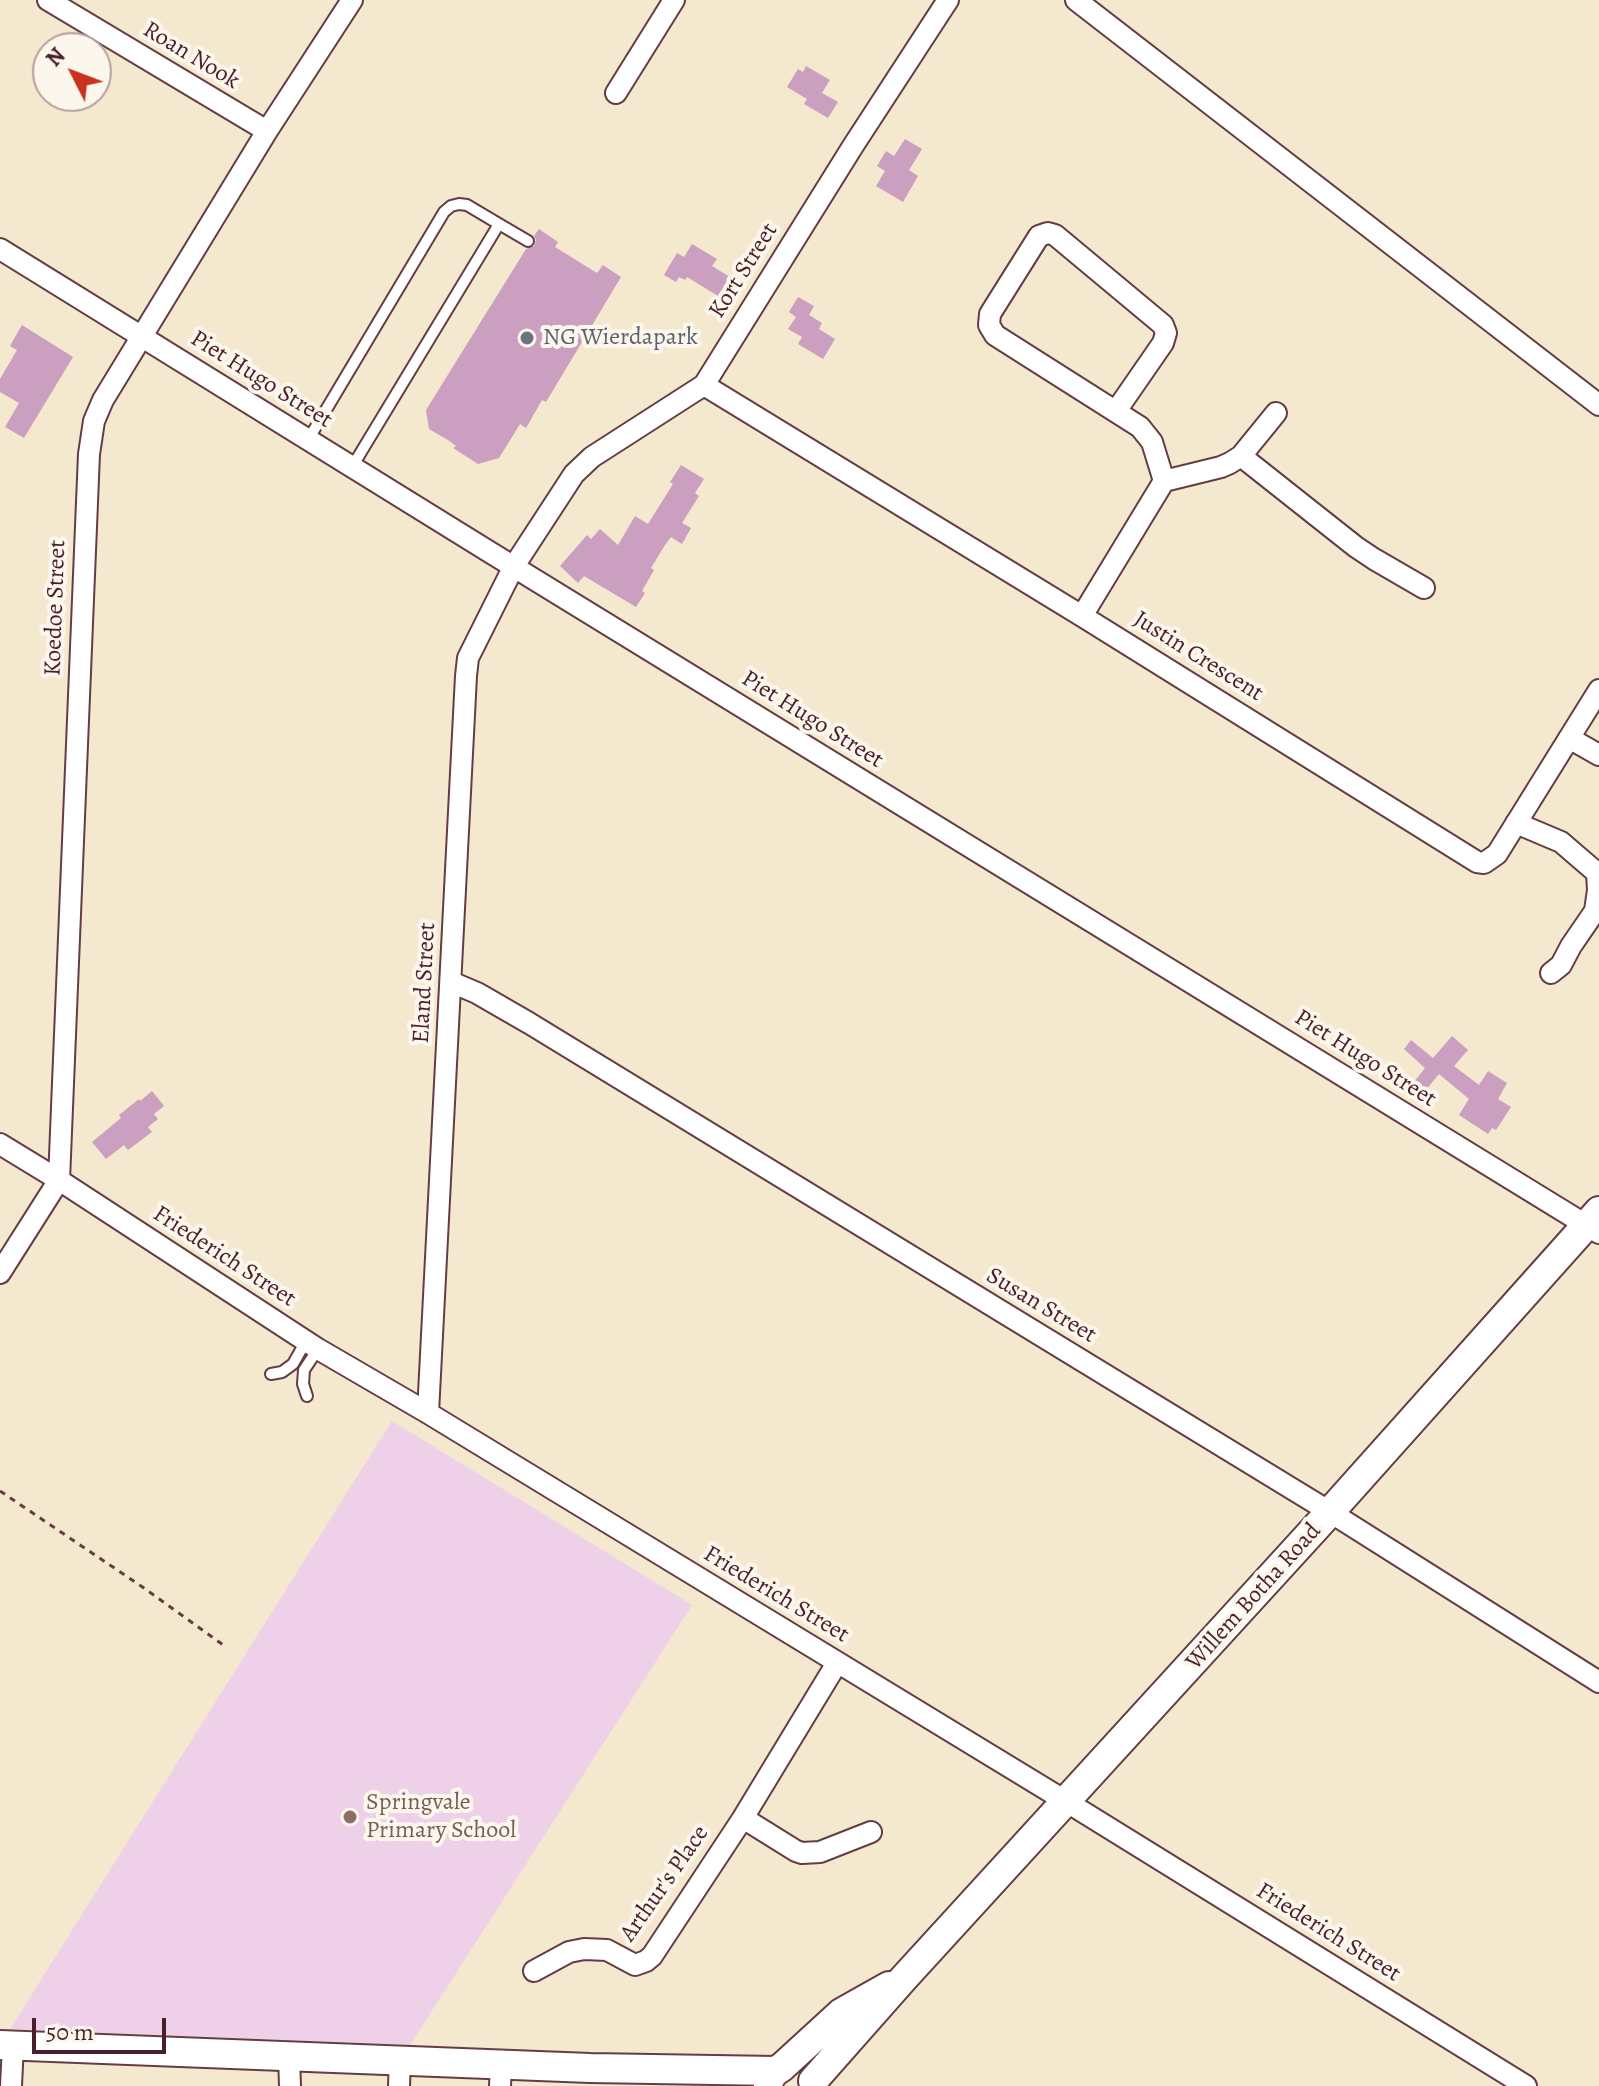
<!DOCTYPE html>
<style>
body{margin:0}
#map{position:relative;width:1599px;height:2086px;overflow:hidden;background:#f4e8cf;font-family:Alegreya,serif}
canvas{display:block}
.north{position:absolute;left:32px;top:32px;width:80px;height:80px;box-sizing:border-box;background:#fbf7ec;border:2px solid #b4a19f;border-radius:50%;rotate:312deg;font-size:22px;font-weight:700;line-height:32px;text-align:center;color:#4a1f2b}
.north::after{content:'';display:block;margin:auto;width:28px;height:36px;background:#c8321e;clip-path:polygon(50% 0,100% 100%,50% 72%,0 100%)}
.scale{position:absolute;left:32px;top:2018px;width:134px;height:36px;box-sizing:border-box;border:4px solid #4a1f2b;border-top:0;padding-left:10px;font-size:24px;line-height:28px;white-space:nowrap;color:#4a1f2b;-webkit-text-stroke:6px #fbf7ec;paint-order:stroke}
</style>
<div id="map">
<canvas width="1599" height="2086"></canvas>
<div class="north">N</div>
<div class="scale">50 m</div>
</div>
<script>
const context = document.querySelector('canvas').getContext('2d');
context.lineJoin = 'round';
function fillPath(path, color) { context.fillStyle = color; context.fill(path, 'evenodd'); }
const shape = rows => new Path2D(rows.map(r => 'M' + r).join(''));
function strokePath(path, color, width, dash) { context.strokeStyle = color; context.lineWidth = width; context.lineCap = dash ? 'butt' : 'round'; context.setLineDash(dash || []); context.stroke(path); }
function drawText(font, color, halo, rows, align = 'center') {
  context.font = font + ' Alegreya,serif'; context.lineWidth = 8; context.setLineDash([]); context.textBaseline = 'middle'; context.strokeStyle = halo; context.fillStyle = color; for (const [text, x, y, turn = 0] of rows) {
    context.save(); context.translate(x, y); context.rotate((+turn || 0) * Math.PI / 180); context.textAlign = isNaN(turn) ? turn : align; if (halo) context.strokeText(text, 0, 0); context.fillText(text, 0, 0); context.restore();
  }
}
const built = shape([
 [392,1421,692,1605,410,2045,10,2029]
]);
const building = shape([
 [806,66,830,80,822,93,838,102,828,118,804,104,807,99,787,87,798,69,803,72],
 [905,139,922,149,909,170,918,176,903,202,876,186,885,171,877,166,886,151,894,156],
 [539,229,558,242,555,247,597,273,603,265,621,277,546,402,542,400,526,428,520,424,499,458,478,464,453,448,456,446,448,440,429,429,426,410,526,249,534,246,536,240,534,236],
 [692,244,717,259,712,266,730,277,718,296,687,277,685,280,679,277,676,282,664,275,677,253,684,257],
 [798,297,814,306,809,315,822,323,819,329,835,339,823,359,798,344,802,337,788,329,796,317,789,312],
 [22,325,73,357,24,438,5,427,19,403,0,392,0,379,17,350,10,346],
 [681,465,704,479,695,493,699,496,682,523,691,528,682,544,671,537,665,545,651,568,654,570,642,591,645,593,636,607,584,576,578,583,560,566,587,535,591,539,600,529,618,545,635,516,648,524,673,484,670,482],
 [1452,1036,1468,1050,1454,1066,1479,1085,1488,1071,1507,1083,1498,1099,1511,1107,1496,1130,1492,1128,1488,1134,1459,1115,1469,1099,1439,1074,1425,1091,1414,1082,1425,1068,1404,1049,1411,1040,1433,1058],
 [152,1091,164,1106,154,1114,158,1119,148,1127,152,1132,128,1150,124,1145,106,1159,92,1142,121,1118,119,1115,139,1099,140,1101]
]);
const path = shape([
 [0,1491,141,1586,226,1647]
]);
const lane = shape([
 [499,224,528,241],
 [308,440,444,212,451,206,459,204,467,205,499,224,352,467],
 [271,1374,282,1372,293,1364,306,1341],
 [307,1396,303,1384,304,1370,318,1349]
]);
const street = shape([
 [48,0,267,131],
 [1076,0,1599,405],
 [616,93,674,0],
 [0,249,488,551,1599,1233],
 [704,385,1082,616,1477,862,1484,863,1497,854,1599,690],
 [1116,411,1163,343,1166,333,1163,325,1055,235,1048,233,1039,236,990,314,989,325,995,335,1140,427,1152,442,1164,481],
 [1241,456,1356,547,1374,559,1424,588],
 [1164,481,1221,467,1230,463,1241,456,1276,413],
 [1082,616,1164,481],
 [1569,738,1599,755],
 [1516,823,1561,842,1597,873,1598,890,1595,911,1571,946,1561,965,1551,973],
 [451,982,477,993,529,1023,1330,1512,1599,1682],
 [0,1144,59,1180,318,1349,428,1413,1067,1802,1526,2086],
 [0,1273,59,1180,89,454,94,421,103,400,267,131,352,0],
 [428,1413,466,676,468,658,514,566,574,474,592,457,704,385,853,146,948,0],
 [743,1818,796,1851,802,1853,820,1852,871,1832],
 [534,1971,569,1952,584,1949,607,1950,635,1965,646,1961,652,1956,743,1818,837,1663],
 [289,2056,290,2086],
 [11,2086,13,2045],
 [399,2086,400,2060],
 [500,2086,501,2065]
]);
const secondary = shape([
 [0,2045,590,2068,776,2071],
 [813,2081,904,1978,1330,1512,1599,1211],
 [768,2084,771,2076,776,2071,782,2067,841,2013,889,1986]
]);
const markers = [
 [527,338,8,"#6b7280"],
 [350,1817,8,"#8d6e63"]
];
const streetNames = [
 ["Roan Nook",191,56,31],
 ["Kort Street",744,271,-58],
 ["Piet Hugo Street",261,380,32],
 ["Koedoe Street",56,608,-88],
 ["Justin Crescent",1198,657,32],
 ["Piet Hugo Street",812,720,32],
 ["Eland Street",425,983,-87],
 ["Piet Hugo Street",1365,1059,32],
 ["Friederich Street",224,1257,33],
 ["Susan Street",1041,1306,31],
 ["Friederich Street",776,1595,31],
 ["Willem Botha Road",1254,1597,-48],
 ["Arthur's Place",665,1884,-55],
 ["Friederich Street",1328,1933,32]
];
const worshipNames = [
 ["NG Wierdapark",543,338]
];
const educationNames = [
 ["Springvale",366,1803],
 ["Primary School",366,1831]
];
fillPath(built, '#eed0e8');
fillPath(building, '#ca9fbf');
strokePath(lane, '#643d44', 14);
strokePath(street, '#643d44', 24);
strokePath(secondary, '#643d44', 32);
strokePath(path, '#643d44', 3, [6, 6]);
strokePath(lane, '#fff', 10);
strokePath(street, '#fff', 20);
strokePath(secondary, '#fff', 28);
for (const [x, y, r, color] of markers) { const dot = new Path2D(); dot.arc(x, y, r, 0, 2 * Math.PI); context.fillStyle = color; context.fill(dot); strokePath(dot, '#fbf7ec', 3); }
drawText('24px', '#4a1f2b', '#fbf7ec', streetNames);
drawText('24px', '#5b616d', '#fbf7ec', worshipNames, 'left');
drawText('24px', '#785e54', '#fbf7ec', educationNames, 'left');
</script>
